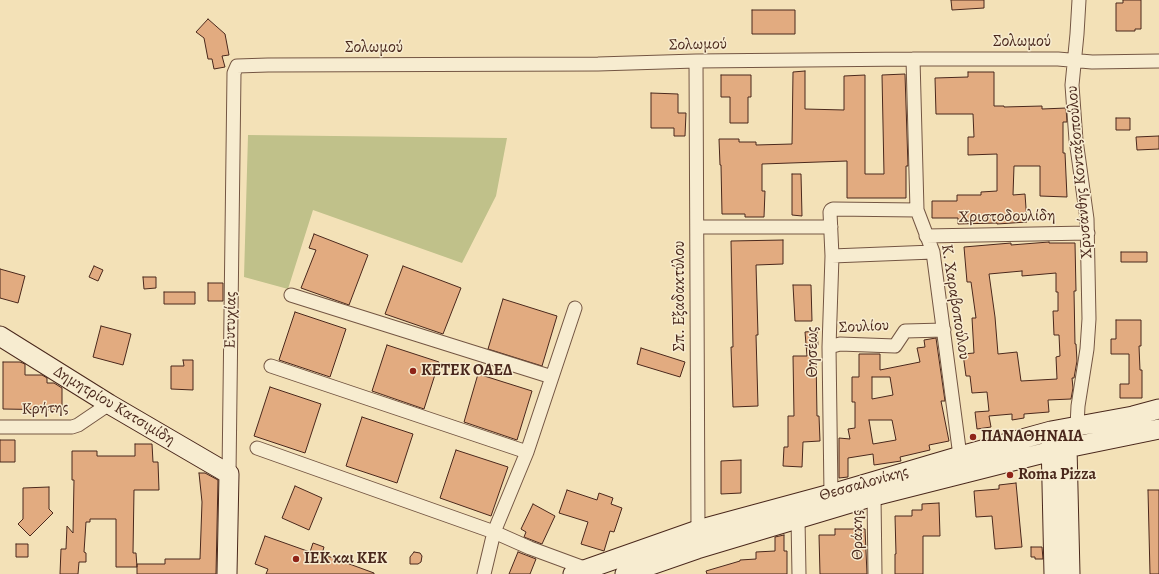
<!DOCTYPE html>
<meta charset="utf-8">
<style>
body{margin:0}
canvas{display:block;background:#f3e1b7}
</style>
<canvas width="1159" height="574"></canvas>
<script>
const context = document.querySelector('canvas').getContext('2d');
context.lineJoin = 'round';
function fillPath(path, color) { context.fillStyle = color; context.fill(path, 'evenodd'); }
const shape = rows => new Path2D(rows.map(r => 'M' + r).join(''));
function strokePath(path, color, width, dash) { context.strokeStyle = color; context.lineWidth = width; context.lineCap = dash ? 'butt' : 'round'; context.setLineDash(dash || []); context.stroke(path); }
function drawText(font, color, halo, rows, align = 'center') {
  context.font = font + ' Alegreya,serif'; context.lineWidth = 3; context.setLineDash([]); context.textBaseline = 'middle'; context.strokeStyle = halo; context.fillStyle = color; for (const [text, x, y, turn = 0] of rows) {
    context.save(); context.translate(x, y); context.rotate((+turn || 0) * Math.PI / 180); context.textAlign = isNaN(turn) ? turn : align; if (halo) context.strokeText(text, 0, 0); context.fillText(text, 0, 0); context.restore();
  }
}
const green = shape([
 [248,135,507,138,496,196,462,263,313,210,288,289,244,277]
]);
const building = shape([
 [951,0,984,0,984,8,952,10,951,0],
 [1123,0,1141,0,1141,29,1135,29,1135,31,1116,31,1116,3,1123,3,1123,0],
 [752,10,795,10,795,34,752,34,752,10],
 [208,19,225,34,229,55,222,56,225,67,214,69,212,59,208,59,204,38,196,32,208,19],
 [805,71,805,109,844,110,844,76,865,75,865,174,884,174,882,75,905,74,908,166,906,166,906,198,847,198,847,161,762,164,762,191,765,191,764,217,745,217,745,214,722,214,721,165,720,165,719,139,739,139,739,142,756,142,756,145,792,144,793,72,805,71],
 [968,72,994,72,994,106,1004,106,1004,107,1042,106,1042,109,1066,108,1067,122,1063,122,1063,153,1065,153,1067,197,1040,196,1040,166,1014,166,1013,195,1025,194,1027,222,997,224,997,223,958,224,958,218,932,218,932,201,957,201,957,195,981,195,981,192,997,191,997,154,968,155,968,137,974,137,973,114,936,114,935,78,968,77,968,72],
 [721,75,751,75,751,97,748,97,748,123,730,123,730,97,721,97,721,75],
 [651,93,678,94,678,113,686,113,685,136,674,136,674,128,651,128,651,93],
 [1116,118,1130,118,1130,130,1116,130,1116,118],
 [1159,136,1159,149,1137,150,1136,137,1159,136],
 [792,174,801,174,802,216,792,215,792,174],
 [314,234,368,255,349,305,301,288,316,250,309,248,314,234],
 [783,240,783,264,756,265,758,335,756,335,758,406,733,407,731,347,733,347,731,241,783,240],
 [1049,242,1049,243,1075,243,1076,291,1074,291,1075,344,1076,344,1077,361,1074,378,1072,378,1073,388,1071,399,1048,400,1049,412,1024,414,1024,418,1012,420,1012,414,989,416,991,427,977,429,975,412,989,411,987,392,972,393,970,376,966,376,963,354,974,353,972,318,976,318,971,282,967,282,964,247,1011,243,1011,245,1049,242],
 [1022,271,1022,276,1056,273,1056,292,1058,292,1058,311,1053,311,1054,335,1059,335,1060,356,1056,357,1057,379,1021,381,1017,352,998,354,995,317,989,274,1022,271],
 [1121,252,1147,252,1147,262,1121,262,1121,252],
 [94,266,103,270,98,281,89,277,94,266],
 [403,266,461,288,443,334,385,314,403,266],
 [0,269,25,276,18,303,0,298,0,269],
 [143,277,156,277,156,288,144,289,143,277],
 [208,283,223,283,223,301,208,301,208,283],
 [793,285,811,285,812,321,795,321,793,285],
 [164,292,195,292,195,304,164,304,164,292],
 [503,299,557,316,542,366,488,349,503,299],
 [295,312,346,329,330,377,279,360,295,312],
 [1116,320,1141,320,1141,346,1139,346,1140,370,1142,370,1142,398,1120,398,1120,384,1129,384,1129,354,1111,354,1111,339,1116,339,1116,320],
 [101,326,131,334,123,365,93,357,101,326],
 [817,331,818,345,809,356,816,356,817,416,819,416,820,441,803,442,802,467,783,466,784,447,788,447,788,416,794,416,793,356,807,356,805,332,817,331],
 [936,338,945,401,941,401,949,441,929,445,930,450,900,457,901,461,874,465,873,454,848,458,848,477,839,478,839,438,850,439,848,429,855,428,855,402,852,402,852,377,859,377,859,354,880,354,880,370,920,362,917,348,925,347,924,340,936,338],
 [872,377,890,377,893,395,872,399,872,377],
 [869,420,892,420,896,440,873,444,869,420],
 [387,345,439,362,424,409,372,391,387,345],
 [641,348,685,362,680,377,637,364,641,348],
 [183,360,193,360,193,390,171,389,171,366,184,366,183,360],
 [3,362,20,362,25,364,25,375,42,375,47,378,47,383,54,383,62,388,62,410,3,409,3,362],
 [478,374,532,391,517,440,464,422,478,374],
 [270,387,321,404,305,453,254,436,270,387],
 [362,417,413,434,397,483,346,466,362,417],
 [0,440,15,440,15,462,0,462,0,440],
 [135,444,152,444,153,462,158,462,159,490,134,490,133,553,136,553,137,567,116,567,116,519,90,519,90,522,86,522,84,552,86,553,86,562,79,562,78,574,60,574,61,549,66,549,67,526,73,533,74,480,72,480,72,451,97,451,97,456,135,456,135,444],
 [456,450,508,467,491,516,440,498,456,450],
 [741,460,741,493,721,494,721,461,741,460],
 [199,473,205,473,218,480,216,574,137,574,137,564,165,564,165,559,200,559,202,502,199,473],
 [1016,483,1022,547,995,549,992,516,976,517,974,491,999,489,999,485,1016,483],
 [295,486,322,498,309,530,282,518,295,486],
 [49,487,49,509,53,513,30,536,18,524,23,519,23,488,49,487],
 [567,490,597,500,599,493,613,498,611,504,622,508,614,532,610,531,604,551,581,544,588,522,559,513,567,490],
 [1148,490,1159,490,1159,574,1150,574,1148,490],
 [939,503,940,536,923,536,923,574,895,574,895,554,896,554,895,516,912,516,912,510,922,510,922,504,939,503],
 [533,504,555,516,542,544,524,537,526,532,521,529,533,504],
 [835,529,865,529,867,574,820,574,819,535,835,535,835,529],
 [784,535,784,551,787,551,787,574,707,574,706,571,740,561,740,560,756,559,756,552,775,551,775,537,784,535],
 [265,536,310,552,313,543,324,547,322,554,374,573,374,574,266,574,268,569,255,564,265,536],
 [16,544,28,544,28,557,16,557,16,544],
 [1031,547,1042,547,1043,559,1035,559,1035,557,1031,557,1031,547],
 [414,552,420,553,422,556,421,562,418,564,410,564,410,557,414,552],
 [518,552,536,559,530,574,509,574,518,552]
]);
const street = shape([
 [913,59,917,210,933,252,960,456],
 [696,61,698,530],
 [697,227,831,227],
 [926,236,1088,233],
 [832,256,933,252],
 [291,295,552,377],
 [829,347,840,344,895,346,905,331,944,330],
 [271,366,527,452],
 [1077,426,1078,406,1087,349,1089,319,1087,219,1076,140,1072,85,1077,34,1079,0],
 [0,427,72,427,78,425,109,404],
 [257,448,494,532,530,548,587,569],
 [229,474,234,73,237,66,268,65,598,64,696,61,913,59,1058,59,1092,62,1159,61],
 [831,494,829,347,832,256,830,212,831,210,833,209,917,210],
 [874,496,875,574],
 [798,519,799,574],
 [484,574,494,532,527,452,575,308]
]);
const secondary = shape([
 [0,336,109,404,229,474,227,574],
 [1051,439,1054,574],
 [1067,447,1070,574],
 [573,574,698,530,831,494,960,456,1051,431,1133,416,1159,409],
 [625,574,697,549,874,496,1052,451,1159,429]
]);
const markers = [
 [413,371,4,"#8f2418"],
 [973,437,4,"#8f2418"],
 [1010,475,4,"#8f2418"],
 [296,559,4,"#8f2418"]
];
const streetNames = [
 ["Σολωμού",1022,42],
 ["Σολωμού",698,45,-1],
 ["Σολωμού",374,48],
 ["Χρυσάνθης Κονταξοπούλου",1080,172,-95],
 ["Χριστοδουλίδη",1007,217,-1],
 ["Σπ. Εξαδακτύλου",680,296,-90],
 ["Κ. Χαραβοπούλου",955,302,81],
 ["Ευτυχίας",231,320,-89],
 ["Σουλίου",864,327,-3],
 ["Θησέως",813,352,-90],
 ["Δημητρίου Κατσιμίδη",114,406,31],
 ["Κρήτης",45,409,-2],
 ["Θεσσαλονίκης",864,484,-16],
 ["Θράκης",858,535,-91]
];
const poiNames = [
 ["ΚΕΤΕΚ ΟΑΕΔ",421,371],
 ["ΠΑΝΑΘΗΝΑΙΑ",981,437],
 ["Roma Pizza",1018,475],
 ["ΙΕΚ και ΚΕΚ",304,559]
];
fillPath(green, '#c0c18a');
fillPath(building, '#e2ab80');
strokePath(building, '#4a281c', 1);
strokePath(street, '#745643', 15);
strokePath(secondary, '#4a281c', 21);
strokePath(street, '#f7ecd0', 13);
strokePath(secondary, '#f7ecd0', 19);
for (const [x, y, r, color] of markers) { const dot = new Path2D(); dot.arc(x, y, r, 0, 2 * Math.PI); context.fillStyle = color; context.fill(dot); strokePath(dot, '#f7ecd0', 1.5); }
drawText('16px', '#4a281c', '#f7ecd0', streetNames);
drawText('bold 16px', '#4a281c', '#f7ecd0', poiNames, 'left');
</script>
